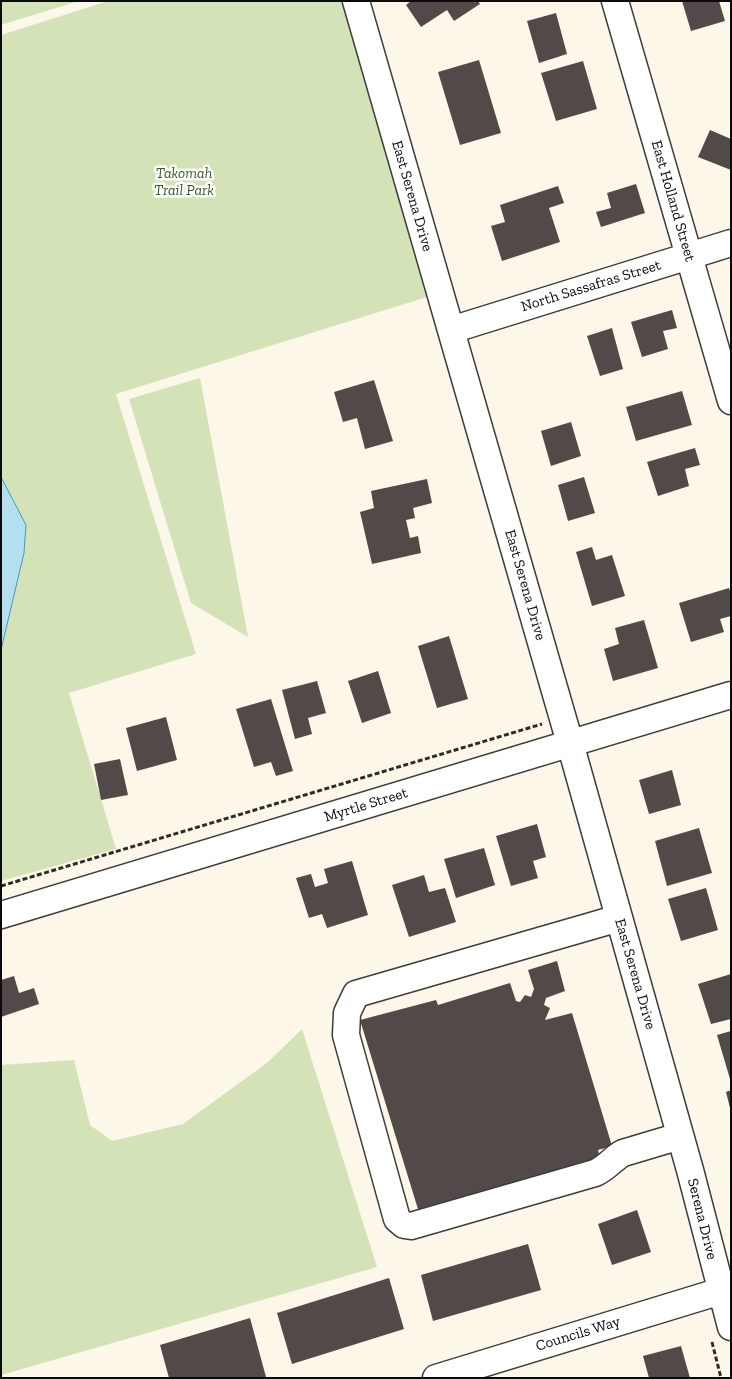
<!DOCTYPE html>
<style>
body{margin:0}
#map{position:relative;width:732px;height:1379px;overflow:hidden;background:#fdf7e9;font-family:"Zilla Slab",serif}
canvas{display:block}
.frame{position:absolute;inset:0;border:2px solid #0a0a0a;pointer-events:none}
</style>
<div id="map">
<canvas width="732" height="1379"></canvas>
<div class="frame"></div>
</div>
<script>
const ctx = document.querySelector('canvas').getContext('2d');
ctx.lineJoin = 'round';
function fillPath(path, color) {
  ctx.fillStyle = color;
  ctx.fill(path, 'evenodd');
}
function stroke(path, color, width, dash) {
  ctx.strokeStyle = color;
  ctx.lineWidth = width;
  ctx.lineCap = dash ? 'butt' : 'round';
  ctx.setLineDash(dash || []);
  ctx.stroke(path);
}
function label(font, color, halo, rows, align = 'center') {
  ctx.font = font + ' "Zilla Slab",serif';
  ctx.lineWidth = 5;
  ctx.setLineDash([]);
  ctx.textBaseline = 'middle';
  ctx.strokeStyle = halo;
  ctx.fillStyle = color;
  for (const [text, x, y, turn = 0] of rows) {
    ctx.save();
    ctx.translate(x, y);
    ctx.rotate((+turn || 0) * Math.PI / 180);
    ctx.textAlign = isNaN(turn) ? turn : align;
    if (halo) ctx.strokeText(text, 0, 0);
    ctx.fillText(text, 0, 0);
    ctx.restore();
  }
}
fillPath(new Path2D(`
 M 1,1 L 79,1 L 1,25 Z
 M 108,1 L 342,1 L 427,297 L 116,394 L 196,654 L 69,693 L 116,849 L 1,881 L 1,35 Z
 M 200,378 L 248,637 L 191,603 L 129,399 Z
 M 302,1029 L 377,1267 L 1,1375 L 1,1065 L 74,1060 L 90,1125 L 112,1141 L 183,1124 L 268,1062 Z`), '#d3e3b7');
const water = new Path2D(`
 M 1,477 L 26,525 L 24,553 L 1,650 Z`);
fillPath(water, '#b3dfef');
stroke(water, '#429bbe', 1);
fillPath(new Path2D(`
 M 411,1 L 478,1 L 480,4 L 454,21 L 447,10 L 421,27 L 406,5 Z
 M 682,1 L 719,1 L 725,21 L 691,31 Z
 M 556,13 L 567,54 L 539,63 L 527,21 Z
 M 479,60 L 501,133 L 460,145 L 438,72 Z
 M 583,61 L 597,109 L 556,121 L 541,73 Z
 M 710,130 L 731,139 L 731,170 L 698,157 Z
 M 636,184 L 645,213 L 601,227 L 596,212 L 611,208 L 607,193 Z
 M 558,186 L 564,203 L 549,208 L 560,242 L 502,261 L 491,226 L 505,222 L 500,205 Z
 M 672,310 L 677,328 L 663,331 L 668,349 L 642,357 L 631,322 Z
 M 612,328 L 623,369 L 600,376 L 587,336 Z
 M 374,380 L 393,441 L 365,449 L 357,418 L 343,422 L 334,392 Z
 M 682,391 L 692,425 L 636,441 L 626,407 Z
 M 571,422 L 581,456 L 551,466 L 541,431 Z
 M 695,448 L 700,465 L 685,469 L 689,486 L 658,496 L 647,462 Z
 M 584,477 L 595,513 L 568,521 L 558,485 Z
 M 427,479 L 432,503 L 413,508 L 415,518 L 406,520 L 410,538 L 418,536 L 421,553 L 372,564 L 360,512 L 374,508 L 371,491 Z
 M 592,547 L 596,560 L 612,555 L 625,596 L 592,606 L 576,552 Z
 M 729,588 L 731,594 L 731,616 L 720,619 L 724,632 L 691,642 L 679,603 Z
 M 644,620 L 658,668 L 613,681 L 604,649 L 619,644 L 615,628 Z
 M 449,636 L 468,699 L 437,708 L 418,646 Z
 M 378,671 L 391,713 L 362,723 L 348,681 Z
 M 317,681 L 326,713 L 308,718 L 312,734 L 295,739 L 282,690 Z
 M 271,699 L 293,771 L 276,776 L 271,762 L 254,767 L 236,709 Z
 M 166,717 L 177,760 L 137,771 L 126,728 Z
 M 120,759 L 128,795 L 101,800 L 94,764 Z
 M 672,770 L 681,805 L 649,814 L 639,780 Z
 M 537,824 L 546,857 L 533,861 L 538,878 L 511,886 L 496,836 Z
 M 699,828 L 712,873 L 667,886 L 655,841 Z
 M 484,848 L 495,885 L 456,898 L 444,859 Z
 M 352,861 L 368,915 L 327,928 L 322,914 L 309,918 L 296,878 L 311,874 L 315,887 L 328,883 L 324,869 Z
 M 424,875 L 429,892 L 445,888 L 456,922 L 409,937 L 392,885 Z
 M 706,888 L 718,930 L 681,941 L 668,899 Z
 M 557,961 L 565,991 L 546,998 L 544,1005 L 550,1008 L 545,1020 L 572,1013 L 612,1146 L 598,1150 L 602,1164 L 421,1219 L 360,1020 L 436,1000 L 438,1005 L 510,983 L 516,1001 L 520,1002 L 525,995 L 531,997 L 534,989 L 528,970 Z
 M 731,974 L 731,1019 L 711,1024 L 698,984 Z
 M 14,976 L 19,993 L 34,988 L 39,1004 L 1,1017 L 1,980 Z
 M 731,1031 L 731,1079 L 730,1079 L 717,1035 Z
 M 731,1090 L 731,1108 L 730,1108 L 726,1092 Z
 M 637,1210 L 651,1252 L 612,1265 L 598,1224 Z
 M 528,1244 L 541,1290 L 433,1321 L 421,1275 Z
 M 389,1278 L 404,1329 L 292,1364 L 277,1313 Z
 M 250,1318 L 266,1377 L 169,1378 L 160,1345 Z
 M 681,1346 L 690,1378 L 649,1378 L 643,1356 Z`), '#514a48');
const minor = new Path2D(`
 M 356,1 L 570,743 L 690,1170 L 731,1327
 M 615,1 L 731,401
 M 451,330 L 731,243
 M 1,915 L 731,695
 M 619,918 L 356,994 L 347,1013 L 346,1035 L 397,1219 L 404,1225 L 411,1226 L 595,1173 C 607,1168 612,1159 623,1153 L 680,1136
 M 436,1378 L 721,1291`);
stroke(minor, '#3d3d3d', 29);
stroke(new Path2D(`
 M 1,886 L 542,724
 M 712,1342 L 721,1378`), '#2c2c2c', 3, [5, 2.5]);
stroke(minor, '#fff', 26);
label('italic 15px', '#345a22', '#fff', [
 ["Takomah",184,174],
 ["Trail Park",184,191]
]);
label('15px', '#0a0a0a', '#fff', [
 ["East Serena Drive",412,196,74],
 ["East Holland Street",673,201,74],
 ["North Sassafras Street",591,286,-17],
 ["East Serena Drive",525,585,74],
 ["Myrtle Street",366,805,-17],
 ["East Serena Drive",635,974,74],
 ["Serena Drive",702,1219,76],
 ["Councils Way",578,1334,-17]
]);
</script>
